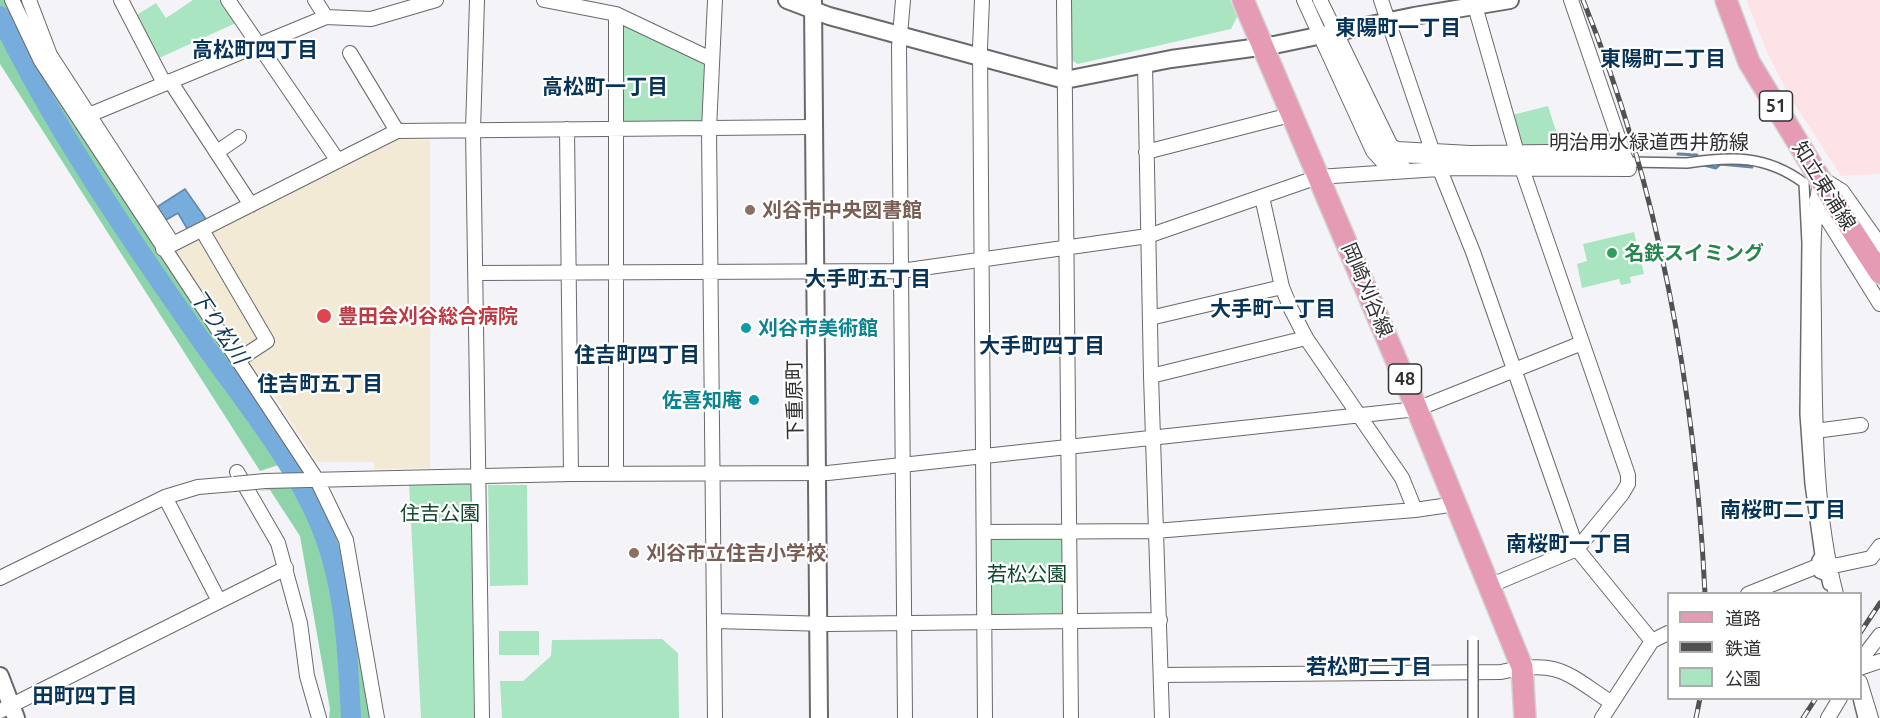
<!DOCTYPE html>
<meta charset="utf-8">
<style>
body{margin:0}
#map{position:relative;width:1880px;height:718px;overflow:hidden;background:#f4f4f8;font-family:Ubuntu,"Noto Sans JP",sans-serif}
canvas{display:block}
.legend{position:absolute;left:1667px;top:592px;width:195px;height:108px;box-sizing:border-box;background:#fff;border:2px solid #adadad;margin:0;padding:8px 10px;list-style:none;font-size:18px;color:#313133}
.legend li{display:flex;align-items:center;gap:12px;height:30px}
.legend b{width:30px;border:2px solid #adadad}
</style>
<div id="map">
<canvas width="1880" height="718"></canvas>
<ul class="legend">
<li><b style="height:8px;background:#e59bb3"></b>道路</li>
<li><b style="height:8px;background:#515153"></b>鉄道</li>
<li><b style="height:16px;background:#aae5c2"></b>公園</li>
</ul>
</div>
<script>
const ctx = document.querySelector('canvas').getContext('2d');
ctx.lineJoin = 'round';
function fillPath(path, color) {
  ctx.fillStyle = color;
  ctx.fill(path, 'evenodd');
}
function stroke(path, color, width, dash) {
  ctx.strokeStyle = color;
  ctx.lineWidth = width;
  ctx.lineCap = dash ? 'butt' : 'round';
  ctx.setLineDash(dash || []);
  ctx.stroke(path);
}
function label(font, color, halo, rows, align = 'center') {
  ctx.font = font + ' Ubuntu,"Noto Sans JP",sans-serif';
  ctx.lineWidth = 4.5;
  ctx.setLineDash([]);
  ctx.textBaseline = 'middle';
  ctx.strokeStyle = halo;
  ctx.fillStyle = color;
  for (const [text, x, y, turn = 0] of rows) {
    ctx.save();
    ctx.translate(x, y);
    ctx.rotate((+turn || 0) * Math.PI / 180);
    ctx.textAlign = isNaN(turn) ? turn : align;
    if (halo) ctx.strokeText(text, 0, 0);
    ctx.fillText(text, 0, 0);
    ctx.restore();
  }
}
fillPath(new Path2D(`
 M 1746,0 L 1880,0 L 1880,174 L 1841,176 L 1788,94 L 1767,52 Z`), '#fee3e6');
fillPath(new Path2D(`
 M 397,139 L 430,140 L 430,468 L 374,469 L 374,462 L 317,462 L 266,384 L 262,386 L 174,249 Z`), '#f3ead5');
fillPath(new Path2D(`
 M 193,0 L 222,0 L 238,22 L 157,59 L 135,16 L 156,3 L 166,18 Z
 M 1070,0 L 1230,0 L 1237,17 L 1231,29 L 1078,64 L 1071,60 Z
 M 621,22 L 705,60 L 704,124 L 619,125 Z
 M 1548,106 L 1561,147 L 1521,147 L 1512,115 Z
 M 1634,232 L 1644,274 L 1630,277 L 1631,283 L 1621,285 L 1619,279 L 1582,288 L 1577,264 L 1587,261 L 1583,244 Z
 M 409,483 L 471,483 L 474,718 L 421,718 Z
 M 488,485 L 527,485 L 528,585 L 490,586 Z
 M 1062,534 L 1063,613 L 991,614 L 990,535 Z
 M 499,631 L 539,631 L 539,655 L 499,655 Z
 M 662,639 L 678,653 L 679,718 L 502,718 L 500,681 L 523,681 L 551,656 L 552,640 Z`), '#aae5c2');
fillPath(new Path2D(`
 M 0,0 L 16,0 L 303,457 L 260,471 L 0,64 Z
 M 317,480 L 346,540 L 378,718 L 329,718 L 330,709 L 300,536 L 270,490 L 258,491 Z`), '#8ed4ab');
const water = new Path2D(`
 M 185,189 L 208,222 L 189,232 L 178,213 L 166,220 L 157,207 Z`);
fillPath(water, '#76addd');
stroke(water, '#6188aa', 1.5);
stroke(new Path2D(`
 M 1678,154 L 1697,155
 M 1704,165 L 1716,168 L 1720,164 L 1752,167`), '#6188aa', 3);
stroke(new Path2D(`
 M 0,16 C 55,129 126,233 198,336 C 239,394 291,457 319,522 C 345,582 348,653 351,718`), '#76addd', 20);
const pedestrian = new Path2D(`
 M 1331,43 L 1381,148 L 1397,158 L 1687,163 C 1732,156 1766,155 1804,183 L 1807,243 L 1805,414 L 1810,484 L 1820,555 L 1817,560 L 1819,573 L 1826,576 L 1828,585
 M 1858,698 L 1863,718`);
const minor = new Path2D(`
 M 12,0 L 41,61 L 317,480 L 346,540 L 377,718
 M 29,0 L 50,55 L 173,244
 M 121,0 L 164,83
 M 228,0 L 338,161
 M 315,0 L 326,17
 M 477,0 L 473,130 L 482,718
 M 544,0 L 616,14 L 711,59
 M 903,0 L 899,47 L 905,718
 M 982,0 L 980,48 L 985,718
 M 1064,0 L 1071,718
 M 1304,0 L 1373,151 L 1382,161 L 1403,167
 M 1320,0 L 1391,146 L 1397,149 L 1470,153 L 1623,151
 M 1381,0 L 1432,150 L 1473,252 L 1577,549 L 1622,494 L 1628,484 L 1628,475 L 1519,160 L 1475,6
 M 616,14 L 616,474
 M 350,53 L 397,131
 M 1145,64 L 1151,376 L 1162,718
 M 170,81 L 251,205
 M 89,115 L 326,17 L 371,19 L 436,0
 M 567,129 L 571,474
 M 217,152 L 239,137
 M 1146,152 L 1294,114
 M 1431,168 L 1629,169 L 1571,0
 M 1262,197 L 1282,287 L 1291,309 L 1306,338 L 1402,478 L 1415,510
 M 1816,201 L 1880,304
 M 202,230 L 267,341 L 238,360
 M 163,249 L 397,131 L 814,127
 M 476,273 L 901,271 L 1148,236 L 1318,177 L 1439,169
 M 1150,318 L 1282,287
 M 1151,376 L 1306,338
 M 1815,431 L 1861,425
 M 237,472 L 278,543 L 300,623 L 307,676 L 319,718
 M 265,481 L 571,474 L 828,473 L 1417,409 L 1582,343
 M 165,497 L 219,601
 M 985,532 L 1155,531 L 1415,510 L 1456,504
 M 0,578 L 165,497 L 198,487 L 234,484
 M 1489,586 L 1577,549 L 1652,641
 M 1748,594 L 1818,566 L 1838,565 L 1871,558 L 1880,546
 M 1836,594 C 1814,510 1815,415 1814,329 C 1814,278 1810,228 1821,178 L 1842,191 L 1880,245
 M 715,621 L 828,624 L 1160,620
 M 1860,661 L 1880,635
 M 1860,668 L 1880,661
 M 1161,675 L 1501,672 C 1559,659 1566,673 1612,703
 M 1860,682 L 1871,718
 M 0,711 L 286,568
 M 715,718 L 709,129 L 715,0
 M 1602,718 L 1652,641 L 1668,633
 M 1828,718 L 1840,698`);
const tertiary = new Path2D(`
 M 787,0 L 829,16 L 1065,80 L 1171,59 L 1274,45 L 1414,16 L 1510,0
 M 813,1 L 819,718
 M 0,676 L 16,718`);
const primary = new Path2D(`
 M 1243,0 L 1417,409 L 1522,667 L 1525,718
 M 1726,0 L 1749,62 L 1837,207 L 1880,273`);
stroke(pedestrian, '#69696c', 12);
stroke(minor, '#69696c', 16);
stroke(tertiary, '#69696c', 20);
stroke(primary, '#d2d2d2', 24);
stroke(pedestrian, '#fff', 9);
stroke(minor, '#fff', 14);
stroke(tertiary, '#fff', 16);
stroke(primary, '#e59bb3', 21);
const rail = new Path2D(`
 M 1583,0 C 1660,190 1695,389 1705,594
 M 1860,633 L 1880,603
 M 1696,718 L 1700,698
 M 1803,718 L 1816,698`);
stroke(rail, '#515153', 5);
stroke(rail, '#fff', 3, [9]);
const pedestrianBridge = new Path2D(`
 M 1473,718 L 1473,640`);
const minorBridge = new Path2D(`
 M 234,484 L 265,481`);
stroke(pedestrianBridge, '#69696c', 12, []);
stroke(minorBridge, '#69696c', 16, []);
stroke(pedestrianBridge, '#fff', 9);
stroke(minorBridge, '#fff', 14);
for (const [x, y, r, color] of [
 [750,210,6,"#8d6e63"],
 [1612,253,6,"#2e9e5b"],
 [324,316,8,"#e0444e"],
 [746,328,6,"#0f9aa8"],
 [754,400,6,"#0f9aa8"],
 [634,553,6,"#8d6e63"]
]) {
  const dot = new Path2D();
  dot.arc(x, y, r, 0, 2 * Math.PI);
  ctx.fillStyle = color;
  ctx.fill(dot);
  stroke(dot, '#fff', 2);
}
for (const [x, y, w] of [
 [1776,106,33],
 [1405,379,33]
]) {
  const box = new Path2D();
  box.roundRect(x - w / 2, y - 15, w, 30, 4.5);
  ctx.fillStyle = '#fff';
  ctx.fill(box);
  stroke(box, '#313133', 1.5);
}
label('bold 18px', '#313133', null, [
 ["51",1776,106],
 ["48",1405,379]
]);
label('20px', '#313133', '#fff', [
 ["明治用水緑道西井筋線",1649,142],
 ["知立東浦線",1824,186,58],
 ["岡崎刈谷線",1367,290,67],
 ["下重原町",795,400,-91]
]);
label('bold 20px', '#785e54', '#fff', [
 ["刈谷市中央図書館",762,210],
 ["刈谷市立住吉小学校",646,553]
], 'left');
label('bold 20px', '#27864d', '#fff', [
 ["名鉄スイミング",1624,253]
], 'left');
label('bold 20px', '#be3a42', '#fff', [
 ["豊田会刈谷総合病院",338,316]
], 'left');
label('bold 20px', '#0d838f', '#fff', [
 ["刈谷市美術館",758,328],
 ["佐喜知庵",742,400,"right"]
], 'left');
label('20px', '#10472d', '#fff', [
 ["住吉公園",440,513],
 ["若松公園",1027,574]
]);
label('bold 21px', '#083459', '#fff', [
 ["東陽町一丁目",1398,28],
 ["高松町四丁目",255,50],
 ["東陽町二丁目",1663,59],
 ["高松町一丁目",605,87],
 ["大手町五丁目",868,279],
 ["大手町一丁目",1273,309],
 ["大手町四丁目",1042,346],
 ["住吉町四丁目",637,355],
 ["住吉町五丁目",320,384],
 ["南桜町二丁目",1783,510],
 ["南桜町一丁目",1569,544],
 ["若松町二丁目",1369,667],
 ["田町四丁目",85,696]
]);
label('italic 21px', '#0c3757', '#fff', [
 ["下り松川",219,327,56]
]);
</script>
